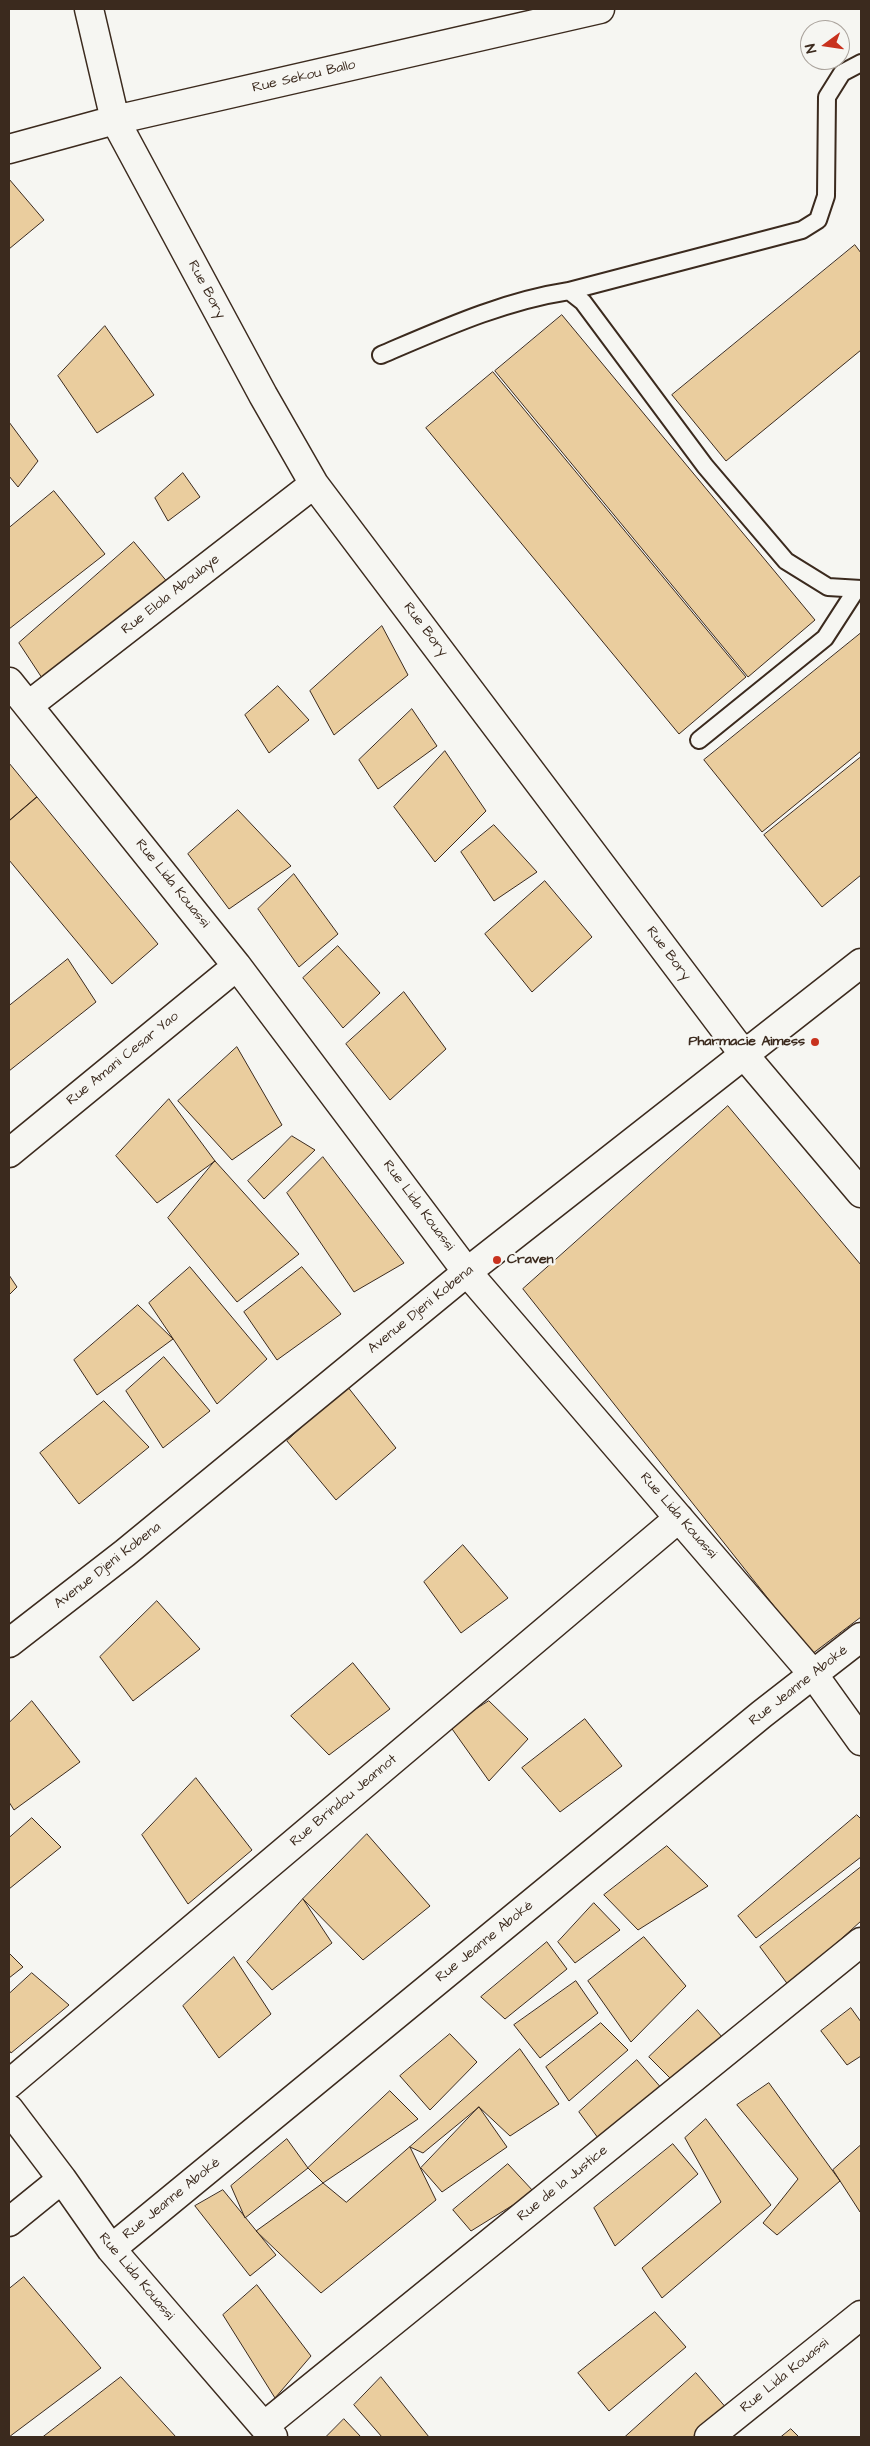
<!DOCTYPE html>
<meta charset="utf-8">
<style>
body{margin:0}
#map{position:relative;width:870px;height:2446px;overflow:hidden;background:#f6f6f2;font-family:"Architects Daughter",sans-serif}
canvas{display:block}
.frame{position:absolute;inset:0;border:10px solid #3b2a1e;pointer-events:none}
.north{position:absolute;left:800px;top:20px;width:50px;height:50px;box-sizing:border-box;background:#f6f6f2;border:1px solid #aba49d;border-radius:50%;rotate:256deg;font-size:14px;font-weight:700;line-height:20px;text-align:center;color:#3b2a1e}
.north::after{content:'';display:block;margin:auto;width:18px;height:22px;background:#c8321e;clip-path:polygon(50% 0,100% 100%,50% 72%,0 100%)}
</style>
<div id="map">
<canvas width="870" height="2446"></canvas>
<div class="frame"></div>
<div class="north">N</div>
</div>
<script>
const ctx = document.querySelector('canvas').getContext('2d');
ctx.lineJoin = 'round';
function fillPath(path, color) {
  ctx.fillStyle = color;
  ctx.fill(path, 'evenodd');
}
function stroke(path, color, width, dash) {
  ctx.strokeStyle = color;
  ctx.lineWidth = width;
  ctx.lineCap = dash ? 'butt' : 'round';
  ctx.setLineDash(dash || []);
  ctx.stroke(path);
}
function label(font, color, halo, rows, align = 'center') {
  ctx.font = font + ' "Architects Daughter",sans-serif';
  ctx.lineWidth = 4.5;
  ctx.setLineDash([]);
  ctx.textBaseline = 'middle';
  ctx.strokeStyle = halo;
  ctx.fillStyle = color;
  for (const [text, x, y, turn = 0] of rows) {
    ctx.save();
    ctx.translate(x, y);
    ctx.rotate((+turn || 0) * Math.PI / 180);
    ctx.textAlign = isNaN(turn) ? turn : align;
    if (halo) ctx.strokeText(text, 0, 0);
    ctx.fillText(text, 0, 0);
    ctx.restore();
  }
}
const building = new Path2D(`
 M 9,179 L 44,220 L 9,249 Z
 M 855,245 L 861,253 L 861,350 L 726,461 L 672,395 Z
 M 562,315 L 815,620 L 748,677 L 495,371 Z
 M 105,326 L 154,395 L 97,433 L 58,376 Z
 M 493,372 L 746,677 L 679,734 L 426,428 Z
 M 9,422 L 38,461 L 18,487 L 9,476 Z
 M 183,473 L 200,497 L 168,521 L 155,498 Z
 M 54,491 L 105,554 L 9,629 L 9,528 Z
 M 134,542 L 169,584 L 44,681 L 19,643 Z
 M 382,626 L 408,675 L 334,735 L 310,691 Z
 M 861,633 L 861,751 L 762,832 L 704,760 Z
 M 278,686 L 309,720 L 269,753 L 245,715 Z
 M 412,709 L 437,746 L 378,789 L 359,760 Z
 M 445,751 L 486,811 L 435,862 L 394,807 Z
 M 861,757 L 861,875 L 822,907 L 764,835 Z
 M 9,763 L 37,797 L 9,821 Z
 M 37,797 L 158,944 L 112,984 L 9,860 L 9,821 Z
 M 238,810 L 291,866 L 229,909 L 188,854 Z
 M 494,825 L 537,872 L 494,901 L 461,852 Z
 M 294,874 L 338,934 L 299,967 L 258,909 Z
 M 545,881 L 592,937 L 532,992 L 485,934 Z
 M 338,946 L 380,993 L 343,1028 L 303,978 Z
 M 68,959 L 96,1002 L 9,1071 L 9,1006 Z
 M 404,992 L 446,1049 L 390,1100 L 346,1044 Z
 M 237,1047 L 282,1125 L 232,1160 L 178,1101 Z
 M 169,1099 L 215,1161 L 157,1203 L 116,1156 Z
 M 728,1106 L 861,1265 L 861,1617 L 812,1654 L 523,1289 Z
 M 292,1136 L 315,1150 L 264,1199 L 248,1181 Z
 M 323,1157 L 404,1263 L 354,1292 L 287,1193 Z
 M 215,1161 L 299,1254 L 237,1302 L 168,1218 Z
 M 190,1267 L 267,1359 L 217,1404 L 149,1303 Z
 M 302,1267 L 341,1314 L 277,1360 L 244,1312 Z
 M 9,1275 L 17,1287 L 9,1295 Z
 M 138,1305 L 173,1339 L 97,1395 L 74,1360 Z
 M 164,1357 L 210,1411 L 163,1448 L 126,1391 Z
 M 347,1386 L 396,1448 L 336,1500 L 287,1441 Z
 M 104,1401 L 149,1447 L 79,1504 L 40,1453 Z
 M 463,1545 L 508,1598 L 461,1633 L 424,1582 Z
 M 157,1601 L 200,1649 L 133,1701 L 100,1657 Z
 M 353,1663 L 390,1709 L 329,1755 L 291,1716 Z
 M 32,1701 L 80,1762 L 14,1810 L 9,1802 L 9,1723 Z
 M 489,1701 L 528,1739 L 489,1781 L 450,1726 Z
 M 585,1719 L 622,1766 L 560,1812 L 522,1768 Z
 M 196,1778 L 252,1850 L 188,1904 L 142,1835 Z
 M 857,1815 L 861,1819 L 861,1857 L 756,1938 L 738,1916 Z
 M 32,1818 L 61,1847 L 9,1889 L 9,1838 Z
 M 367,1834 L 430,1906 L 363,1960 L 303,1899 Z
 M 667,1846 L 708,1886 L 638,1930 L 604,1895 Z
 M 861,1867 L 861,1921 L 789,1986 L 760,1947 Z
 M 303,1899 L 332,1943 L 272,1990 L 247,1962 Z
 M 594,1903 L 620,1930 L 575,1963 L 558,1942 Z
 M 644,1937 L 686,1986 L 631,2042 L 588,1981 Z
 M 547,1942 L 567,1969 L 505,2019 L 481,1997 Z
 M 9,1953 L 23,1967 L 9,1978 Z
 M 234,1957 L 271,2014 L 219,2058 L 183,2006 Z
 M 32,1973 L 69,2005 L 11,2053 L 9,2050 L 9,1994 Z
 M 576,1981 L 598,2013 L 540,2058 L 514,2025 Z
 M 851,2008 L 861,2022 L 861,2056 L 847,2065 L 821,2031 Z
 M 698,2010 L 723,2038 L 671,2079 L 649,2057 Z
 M 601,2023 L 628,2050 L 569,2101 L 546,2067 Z
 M 450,2034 L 477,2062 L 430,2110 L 400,2076 Z
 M 520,2049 L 559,2104 L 510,2136 L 479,2107 L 423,2153 L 410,2147 Z
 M 637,2060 L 663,2090 L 598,2138 L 579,2112 Z
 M 769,2083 L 840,2181 L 777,2235 L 763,2223 L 798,2179 L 737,2105 Z
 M 390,2091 L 418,2119 L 323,2183 L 308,2168 Z
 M 479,2107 L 507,2147 L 442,2192 L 421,2168 Z
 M 706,2119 L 771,2205 L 662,2298 L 642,2268 L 721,2202 L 685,2138 Z
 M 287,2139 L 308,2168 L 245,2218 L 231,2186 Z
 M 673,2144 L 698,2174 L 615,2246 L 594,2208 Z
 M 861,2145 L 861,2210 L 860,2212 L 833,2170 Z
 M 410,2147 L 436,2200 L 321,2293 L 256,2231 L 323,2183 L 346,2202 Z
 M 508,2164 L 534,2192 L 471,2231 L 453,2210 Z
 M 223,2190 L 276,2255 L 250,2276 L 195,2206 Z
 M 24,2277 L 101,2368 L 9,2437 L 9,2289 Z
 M 257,2285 L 311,2356 L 275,2398 L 223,2315 Z
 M 655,2312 L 686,2347 L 609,2411 L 578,2373 Z
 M 696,2373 L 728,2410 L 694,2437 L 625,2437 Z
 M 121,2377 L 176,2437 L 43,2437 Z
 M 381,2377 L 429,2437 L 382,2437 L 354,2405 Z
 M 344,2419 L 361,2437 L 326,2437 Z
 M 791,2429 L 799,2437 L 781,2437 Z`);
fillPath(building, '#eacd9e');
stroke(building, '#3b2a1e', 1);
const lane = new Path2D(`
 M 569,291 L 802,230 L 818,220 L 826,196 L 827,97 L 842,73 L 861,63
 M 381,355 C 442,329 503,301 569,291 L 583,302 L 705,466 L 786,561 L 828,587 L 861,589
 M 699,740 L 825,638 L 856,590`);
const street = new Path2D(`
 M 89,9 L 115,120 L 263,395 L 314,484 L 745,1056 L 861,1193
 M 9,149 L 115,120 L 600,9
 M 9,682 L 237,966 L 467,1272 L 813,1674 L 861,1741
 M 29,705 L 314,484
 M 9,1153 L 237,966
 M 9,2084 L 679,1518
 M 9,2109 L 62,2179 L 111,2249 L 273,2437
 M 9,2222 L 62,2179
 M 111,2249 L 762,1714 L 861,1637
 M 264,2426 L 861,1942
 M 709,2437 L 861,2315`);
const secondary = new Path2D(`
 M 9,1643 L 125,1553 L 467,1272 L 861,963`);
stroke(lane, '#3b2a1e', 20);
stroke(street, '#3b2a1e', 31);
stroke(secondary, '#3b2a1e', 31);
stroke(lane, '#f6f6f2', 16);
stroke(street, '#f6f6f2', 28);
stroke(secondary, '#f6f6f2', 28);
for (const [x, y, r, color] of [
 [815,1042,5,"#c8321e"],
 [497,1260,5,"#c8321e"]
]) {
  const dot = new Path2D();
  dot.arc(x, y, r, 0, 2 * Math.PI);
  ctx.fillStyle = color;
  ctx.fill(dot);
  stroke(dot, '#f6f6f2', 2);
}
label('14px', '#3b2a1e', '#f6f6f2', [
 ["Rue Sekou Ballo",304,77,-13],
 ["Rue Bory",206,290,62],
 ["Rue Elola Aboulaye",171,595,-38],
 ["Rue Bory",425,630,53],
 ["Rue Lida Kouassi",172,884,51],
 ["Rue Bory",668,954,53],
 ["Rue Amani Cesar Yao",123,1059,-39],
 ["Rue Lida Kouassi",418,1206,53],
 ["Avenue Djeni Kobena",421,1310,-39],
 ["Rue Lida Kouassi",678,1516,49],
 ["Avenue Djeni Kobena",108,1566,-38],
 ["Rue Jeanne Aboké",799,1686,-38],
 ["Rue Brindou Jeannot",344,1801,-40],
 ["Rue Jeanne Aboké",485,1942,-39],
 ["Rue de la Justice",563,2184,-39],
 ["Rue Jeanne Aboké",172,2199,-39],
 ["Rue Lida Kouassi",136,2277,50],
 ["Rue Lida Kouassi",785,2376,-39]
]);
label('bold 14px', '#3b2a1e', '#f6f6f2', [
 ["Pharmacie Aimess",805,1042],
 ["Craven",507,1260,"left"]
], 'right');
</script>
